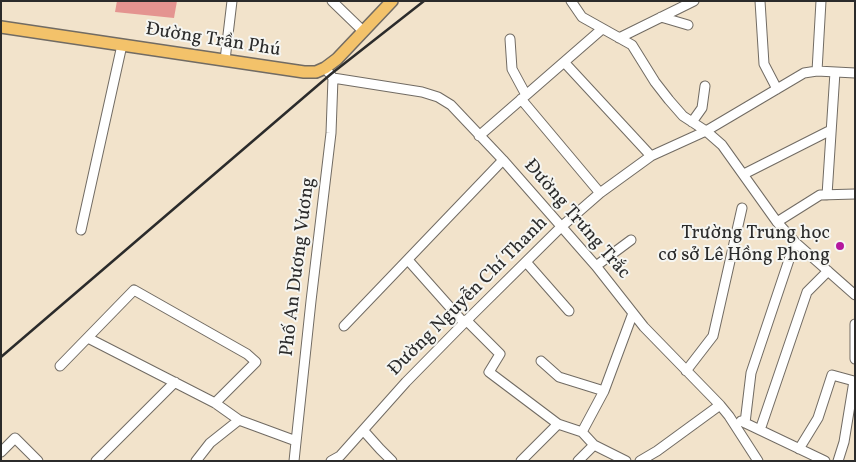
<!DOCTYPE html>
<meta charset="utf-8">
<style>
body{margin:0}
#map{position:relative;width:856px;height:462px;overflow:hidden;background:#f2e3cb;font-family:Vollkorn,serif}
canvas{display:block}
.frame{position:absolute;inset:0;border:2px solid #2b2b2b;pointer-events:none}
</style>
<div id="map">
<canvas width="856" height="462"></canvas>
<div class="frame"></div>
</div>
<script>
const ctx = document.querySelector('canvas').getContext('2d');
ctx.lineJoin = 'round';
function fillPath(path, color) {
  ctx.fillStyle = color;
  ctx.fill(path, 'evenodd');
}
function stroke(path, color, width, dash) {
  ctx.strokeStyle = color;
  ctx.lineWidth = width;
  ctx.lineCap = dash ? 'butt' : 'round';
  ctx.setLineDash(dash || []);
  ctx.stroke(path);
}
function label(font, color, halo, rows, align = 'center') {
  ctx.font = font + ' Vollkorn,serif';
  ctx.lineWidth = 4;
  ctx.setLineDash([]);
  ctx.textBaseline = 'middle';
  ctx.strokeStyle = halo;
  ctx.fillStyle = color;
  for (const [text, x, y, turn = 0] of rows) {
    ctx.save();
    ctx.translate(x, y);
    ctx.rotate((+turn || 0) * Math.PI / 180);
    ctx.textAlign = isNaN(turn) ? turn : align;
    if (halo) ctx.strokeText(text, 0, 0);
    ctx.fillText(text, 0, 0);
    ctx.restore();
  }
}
fillPath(new Path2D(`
 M 117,1 L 177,1 L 174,18 L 115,12 Z`), '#e49490');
const minor = new Path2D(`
 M 332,1 L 363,31
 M 571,1 L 582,17 L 632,45 L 655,82 L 669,100 L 683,116 L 706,131 L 722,145 L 777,222 L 795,242 L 855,295
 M 760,1 L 764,64 L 777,89
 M 661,17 L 688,25
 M 619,38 L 694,1
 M 510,39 L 512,69 L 526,95
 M 225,60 L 232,1
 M 564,62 L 651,156
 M 325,68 L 333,78 L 422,92 L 438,97 L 451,105 L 503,160 L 596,266 L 644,327 L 720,405 L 729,416 L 758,461
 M 817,71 L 821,1
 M 521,99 L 600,193
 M 692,122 L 702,108 L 705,86
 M 479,136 L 602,29
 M 744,174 L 831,130
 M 827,195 L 835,72
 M 777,222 L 820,195 L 855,194
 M 81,230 L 122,45
 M 408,260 L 464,323
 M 526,262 L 569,311
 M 596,266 L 631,240
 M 466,320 L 500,354 L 489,372 L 558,424 L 582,432 L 604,391 L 633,313
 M 855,324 L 855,359
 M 344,326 L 503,160
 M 88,338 L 215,403 L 239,420
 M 541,361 L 559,377 L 604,391
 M 60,366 L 134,290 L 247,354 L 256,362 L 215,403
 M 686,371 L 713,336 L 742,208
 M 741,421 L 825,461
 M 745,423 L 751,373 L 795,242
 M 363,430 L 380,449 L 392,461
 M 760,430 L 807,292 L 828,271
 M 582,432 L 594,445 L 626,461
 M 799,449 L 818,418 L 832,375 L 854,381 L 844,442 L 838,461
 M 1,452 L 15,438 L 38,461
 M 96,461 L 175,382
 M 196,461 L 210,443 L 239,420 L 296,441
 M 294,461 L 311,301 L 331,133 L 333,78
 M 331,461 L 340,456 L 406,382 L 464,323 L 561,227 L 600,193 L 651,156 L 706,131 L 804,73 L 817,71 L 855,73
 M 521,461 L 558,424
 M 578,461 L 594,445
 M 640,461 L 657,451 L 720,405`);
const major = new Path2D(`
 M 1,27 L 304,72 L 316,72 L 325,68 L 337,59 L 392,1`);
stroke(minor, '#716b63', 11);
stroke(major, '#716b63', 14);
stroke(minor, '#fff', 9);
stroke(major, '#f3c26a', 11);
stroke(new Path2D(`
 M 1,357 L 331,74 L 424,1`), '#2b2b2b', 2.5);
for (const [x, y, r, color] of [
 [840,246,5,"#b5179e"]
]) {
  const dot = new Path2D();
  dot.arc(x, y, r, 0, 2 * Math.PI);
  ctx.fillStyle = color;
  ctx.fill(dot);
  stroke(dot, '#f6f6f2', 2);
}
label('19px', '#2b2b2b', '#f6f6f2', [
 ["Đường Trần Phú",213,41,9],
 ["Đường Trưng Trắc",576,220,49],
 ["Phố An Dương Vương",299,267,-83],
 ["Đường Nguyễn Chí Thanh",469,297,-45]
]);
label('19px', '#2b2b2b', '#f6f6f2', [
 ["Trường Trung học",830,235],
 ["cơ sở Lê Hồng Phong",830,257]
], 'right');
</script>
